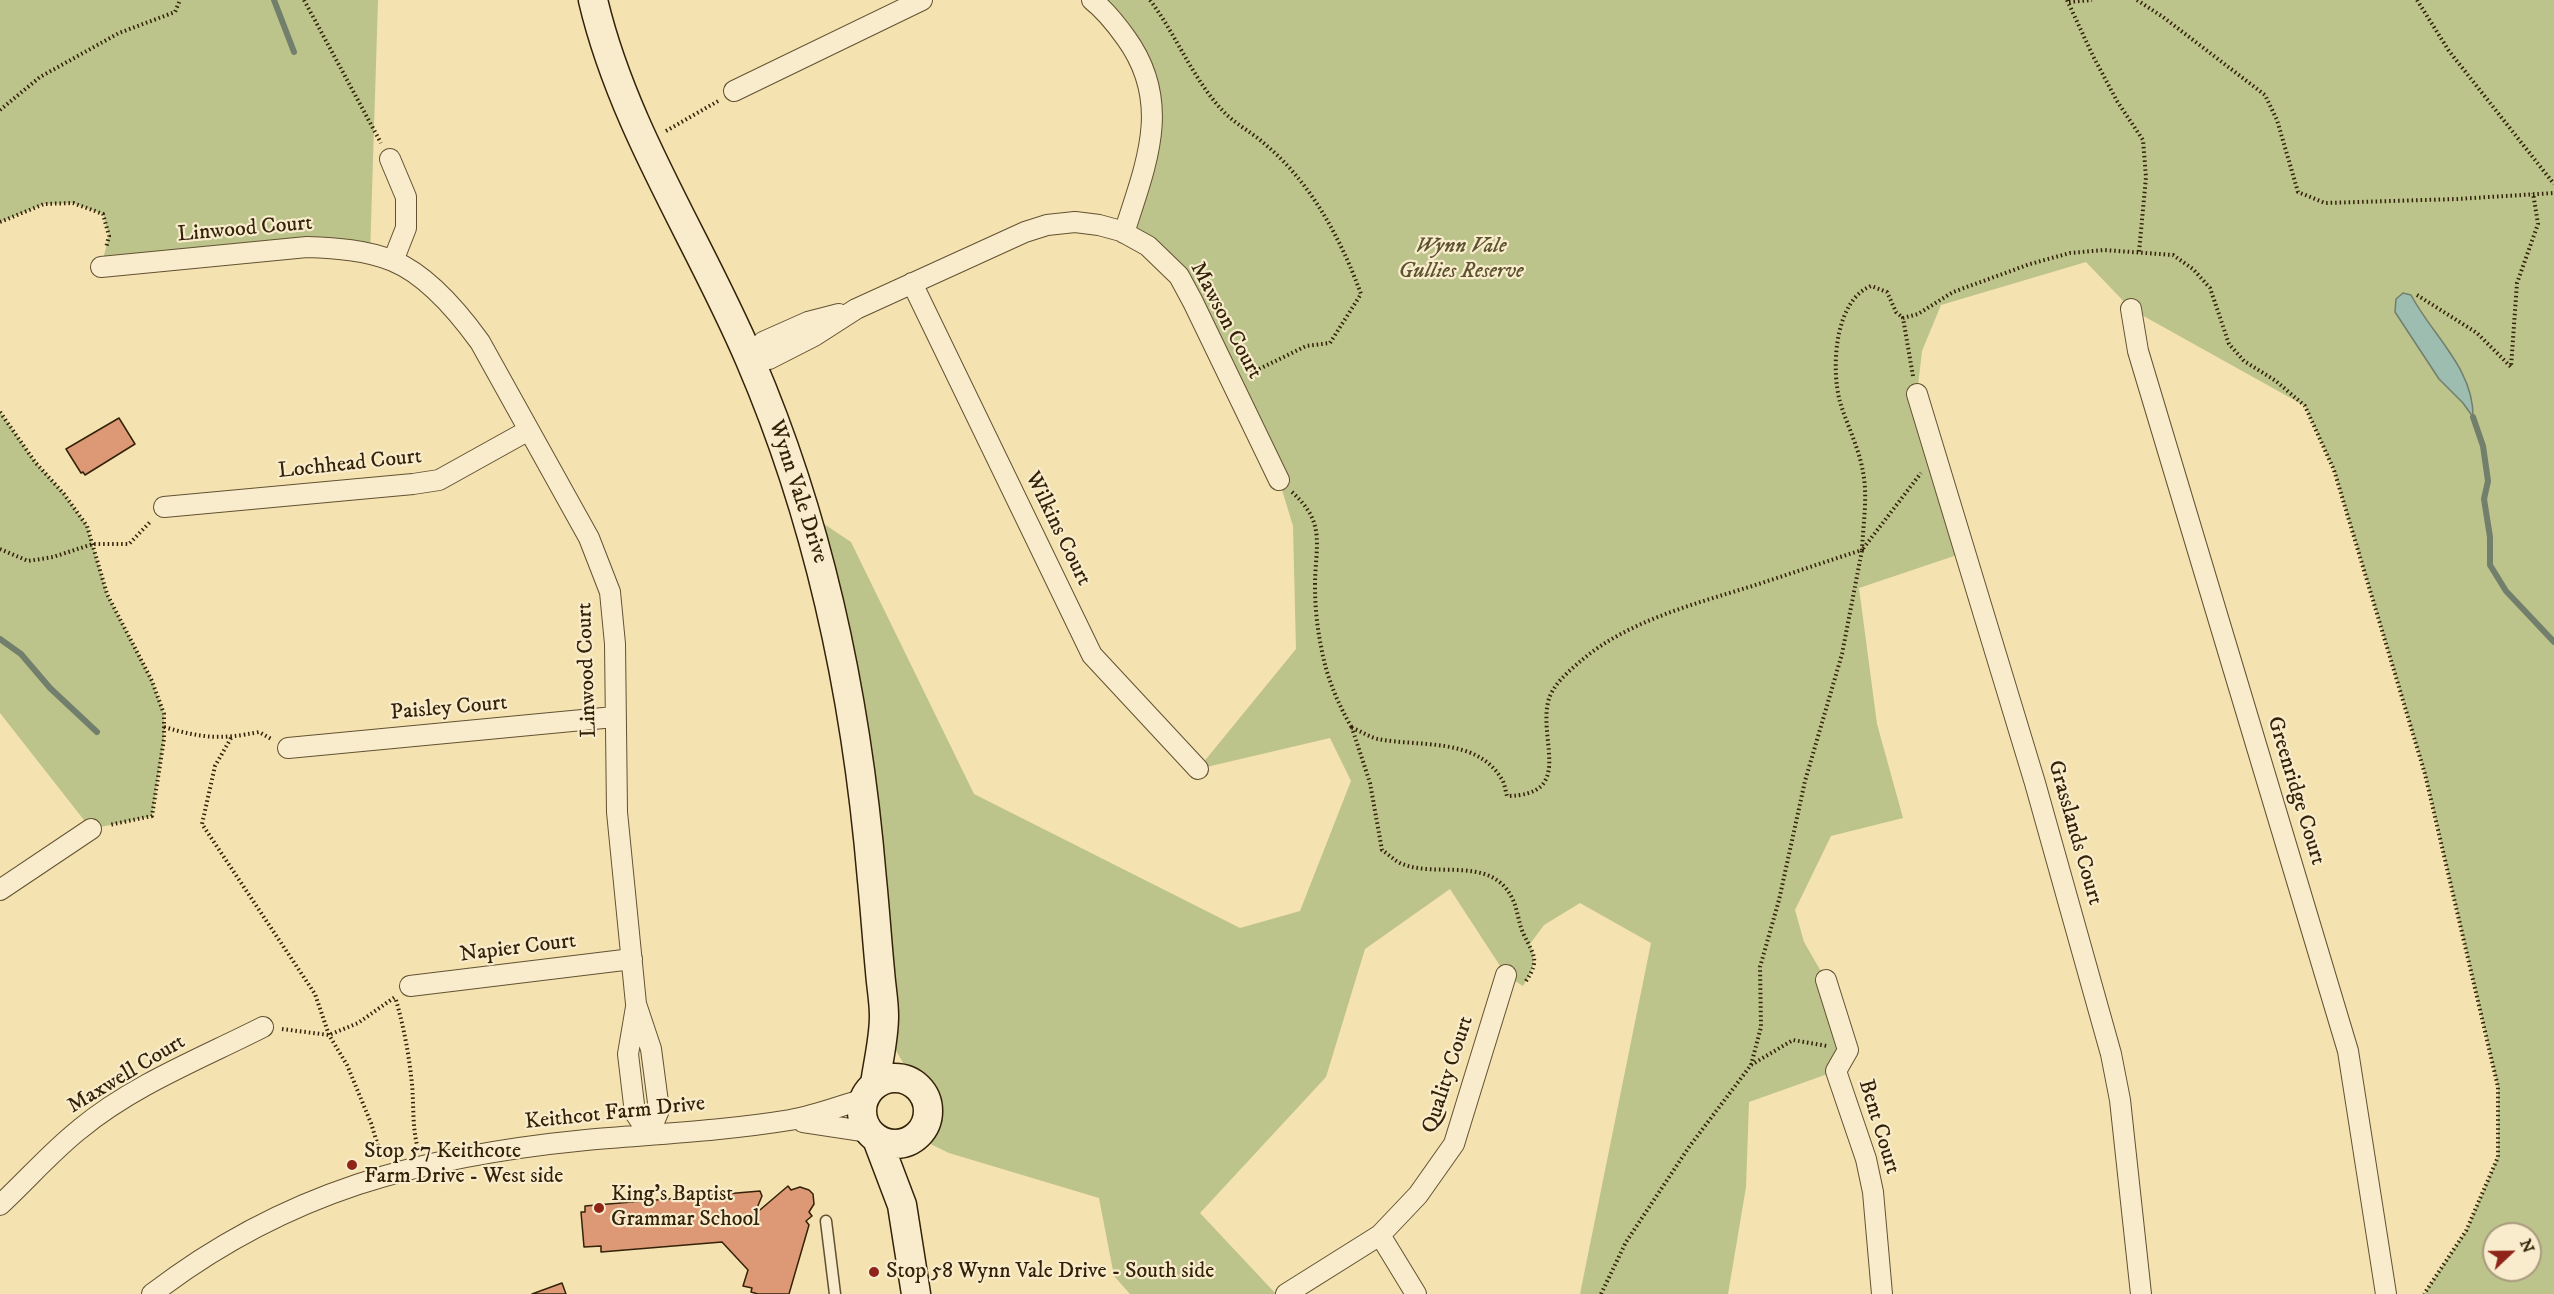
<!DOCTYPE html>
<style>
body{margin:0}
#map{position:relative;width:2554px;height:1294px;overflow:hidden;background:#f4e2b0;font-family:"IM FELL DW Pica",serif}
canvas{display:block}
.north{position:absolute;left:2482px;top:1222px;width:60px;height:60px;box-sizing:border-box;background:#f8eccc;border:2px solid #a99b7e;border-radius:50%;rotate:68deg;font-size:16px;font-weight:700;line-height:24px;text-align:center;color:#332208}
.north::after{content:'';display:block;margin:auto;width:21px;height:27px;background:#8f2418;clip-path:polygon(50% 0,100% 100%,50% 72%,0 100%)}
</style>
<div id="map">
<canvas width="2554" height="1294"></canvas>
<div class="north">N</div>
</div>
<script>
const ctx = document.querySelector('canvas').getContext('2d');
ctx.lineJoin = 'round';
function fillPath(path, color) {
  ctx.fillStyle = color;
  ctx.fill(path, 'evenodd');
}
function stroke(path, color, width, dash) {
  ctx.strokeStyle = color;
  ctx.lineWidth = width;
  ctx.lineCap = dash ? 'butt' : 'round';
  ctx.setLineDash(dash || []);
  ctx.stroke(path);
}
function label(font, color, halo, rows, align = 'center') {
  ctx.font = font + ' "IM FELL DW Pica",serif';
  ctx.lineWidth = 4.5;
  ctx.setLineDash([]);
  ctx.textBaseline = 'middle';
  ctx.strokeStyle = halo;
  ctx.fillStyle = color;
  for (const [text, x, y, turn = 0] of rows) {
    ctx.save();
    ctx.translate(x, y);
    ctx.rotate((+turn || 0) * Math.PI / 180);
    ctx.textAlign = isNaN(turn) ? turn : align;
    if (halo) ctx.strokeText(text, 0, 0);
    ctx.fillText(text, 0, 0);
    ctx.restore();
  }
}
fillPath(new Path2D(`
 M 0,0 L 378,0 L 370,255 L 342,249 L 101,267 L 109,236 L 103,214 L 73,203 L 44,204 L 0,222 Z
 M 1092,0 L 2554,0 L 2554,1294 L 2424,1294 L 2466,1231 L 2498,1157 L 2498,1087 L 2425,774 L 2334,470 L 2305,406 L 2131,309 L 2086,262 L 1941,305 L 1922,351 L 1917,394 L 1966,552 L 1859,588 L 1877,724 L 1903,818 L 1831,836 L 1795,910 L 1804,942 L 1826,980 L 1848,1050 L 1836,1071 L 1749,1102 L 1746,1187 L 1728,1294 L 1580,1294 L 1651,943 L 1580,903 L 1544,925 L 1530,944 C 1537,962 1533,970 1523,986 L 1506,975 L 1450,889 L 1365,949 L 1326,1077 L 1200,1213 L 1276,1294 L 1130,1294 L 1114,1276 L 1099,1198 L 949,1153 L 916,1137 L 926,1122 L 928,1105 L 895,1049 L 806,512 L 851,542 L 974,794 L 1240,928 L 1300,911 L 1351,781 L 1330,738 L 1198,769 L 1296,649 L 1293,526 L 1279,480 L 1193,302 L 1124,233 L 1151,88 ZM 2494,1234 L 2530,1234 L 2530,1270 L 2494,1270 Z
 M 0,412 L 35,462 L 64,494 L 87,526 L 107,594 L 152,681 L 164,714 L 164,739 L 152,816 L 91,829 L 0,713 Z`), '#bcc38b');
const water = new Path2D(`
 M 2403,293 L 2411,295 C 2432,335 2474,369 2473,417 L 2463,403 L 2439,379 L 2395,312 L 2396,299 Z`);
fillPath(water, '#9cbdaf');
stroke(water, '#727f6c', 1.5);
stroke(new Path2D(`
 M 274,0 L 294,52
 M 2473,417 L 2483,446 L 2488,481 L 2484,499 L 2490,537 L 2490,565 L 2506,591 L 2554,642
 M 0,639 L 21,654 L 50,688 L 97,732`), '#727f6c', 6);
const building = new Path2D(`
 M 119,418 L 135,444 L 85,475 L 83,472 L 81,473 L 66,449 Z
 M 788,1186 L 791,1190 L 800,1187 L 809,1190 L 813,1194 L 814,1204 L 809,1212 L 812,1216 L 806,1221 L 809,1225 L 789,1294 L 758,1294 L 751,1292 L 752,1288 L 743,1286 L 748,1270 L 722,1242 L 601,1252 L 601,1246 L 584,1247 L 581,1212 L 585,1212 L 585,1206 L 760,1191 L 762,1196 L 754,1215 Z
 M 562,1283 L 566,1294 L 532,1294 Z`);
fillPath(building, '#dd9876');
stroke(building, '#332208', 1.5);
const service = new Path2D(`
 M 826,1221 L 835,1294`);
const minor = new Path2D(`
 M 1092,0 C 1106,11 1116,24 1126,38 C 1173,103 1146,164 1124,233
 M 734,91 L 922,0
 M 390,159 L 406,197 L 406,228 L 393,261
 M 101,267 L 307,247 C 335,248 367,250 393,261 C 427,275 459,313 480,342 L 589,538 L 610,592 L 615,644 L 617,812 L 636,1004 L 651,1049 L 659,1110 L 649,1134
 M 912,283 L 1092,655 L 1198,769
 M 2131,309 L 2138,351 L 2348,1051 L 2386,1294
 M 750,359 L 769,359 L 814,336 L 856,309 L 1025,232 L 1047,225 L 1075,222 L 1099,225 L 1121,231 L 1148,246 L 1179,276 L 1193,302 L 1279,480
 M 750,359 L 763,342 L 808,322 L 839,314
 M 1917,394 L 2035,783 L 2111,1054 L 2120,1100 L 2141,1294
 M 164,507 L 413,484 L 439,480 L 529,430
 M 288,748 L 614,717
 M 0,890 L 91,829
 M 1826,980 L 1848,1050 L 1836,1071 L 1866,1159 L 1873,1192 L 1882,1294
 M 410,986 L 632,959
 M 636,1007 L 628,1054 L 635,1113 L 649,1134
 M 803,1122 L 869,1132
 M 0,1205 C 27,1180 51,1152 80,1129 C 133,1085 202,1058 263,1027
 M 1380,1235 L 1416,1294
 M 152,1294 C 286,1191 422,1156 586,1140 C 654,1134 723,1131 790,1120 C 815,1116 840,1106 864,1099
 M 1286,1294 L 1380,1235 L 1418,1195 L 1454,1144 L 1506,975`);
const secondary = new Path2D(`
 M 593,0 C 623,128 699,240 750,360 C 821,525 857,701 872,880 C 875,910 877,940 880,971 C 881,986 884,1001 884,1016 C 884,1039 878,1062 875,1084
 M862 1111a33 33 0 1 1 66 0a33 33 0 1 1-66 0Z
 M 877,1139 L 902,1205 L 916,1294`);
stroke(service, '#635232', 13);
stroke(minor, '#635232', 22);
stroke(secondary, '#332208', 31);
stroke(new Path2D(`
 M 304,0 L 381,143
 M 1150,0 C 1177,36 1192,78 1223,111 C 1235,124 1253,133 1266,145 C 1311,183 1341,239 1361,294 L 1330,343 L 1306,346 L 1249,374
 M 2067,0 L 2093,56 L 2117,101 L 2143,140 L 2146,177 L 2139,252
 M 2137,0 L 2163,17 L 2265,95 L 2277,120 L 2298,192 L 2325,203 L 2457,199 L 2554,193
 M 2417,0 L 2449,51 L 2554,184
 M 2069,2 L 2092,0
 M 0,110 L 40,77 L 119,33 L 175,12 L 180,0
 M 666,131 L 720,100
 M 0,222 L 44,204 L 73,203 L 103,214 L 109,236 L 106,248
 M 2417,295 L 2477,333 L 2511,367 L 2517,283 L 2538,224 L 2533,193
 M 1913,376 L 1903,318 L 1918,314 L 1953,292 L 2030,264 L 2070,253 L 2104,250 L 2173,255 L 2193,269 L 2210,288 L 2229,344 L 2244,361 L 2276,381 L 2305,406 L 2334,470 L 2425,774 L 2498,1087 L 2498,1157 L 2466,1231 L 2424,1294
 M 0,412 L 35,462 L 64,494 L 87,526 L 107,594 L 152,681 L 164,714 L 164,739 L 152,816 L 109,825
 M 1292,492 C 1327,524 1315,545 1315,586 C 1315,606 1317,627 1321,646 C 1326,676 1337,702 1352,728
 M 0,549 L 28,561 L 53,557 L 93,544 L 129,544 L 151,521
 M 164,727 C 202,738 220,740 259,732 L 273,740
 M 231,738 L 215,766 L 202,824 L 315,994 L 329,1035 L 347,1065 L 371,1123 L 382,1159
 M 1526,981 C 1540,960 1534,956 1524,935 C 1518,923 1518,908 1511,896 C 1489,855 1434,879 1400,863 C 1394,860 1388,854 1382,850 L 1370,783 L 1352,728 C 1361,731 1369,737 1378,739 C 1418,747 1476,737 1501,778 C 1505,783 1505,790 1507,796 C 1574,795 1539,743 1548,702 C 1552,685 1569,671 1582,660 C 1626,622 1694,604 1749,587 C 1787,575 1824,562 1862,550 C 1863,524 1868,497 1863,472 C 1859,448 1847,425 1840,402 C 1831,369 1834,301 1871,286 L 1887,292 L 1896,312 L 1903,318
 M 396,1000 C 404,1028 409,1055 412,1084 C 414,1107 412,1127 418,1149
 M 282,1029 L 329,1035 L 358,1023 L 395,997
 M 1751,1065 L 1761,1027 L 1760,967 L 1779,900 L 1805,781 L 1842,654 L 1862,550 L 1921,473
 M 1601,1294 L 1626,1242 L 1689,1147 L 1751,1065 L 1793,1040 L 1827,1046`), '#332208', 4, [1.5, 3]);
stroke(service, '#f8eccc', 10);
stroke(minor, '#f8eccc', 20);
stroke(secondary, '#f8eccc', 28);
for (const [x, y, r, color] of [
 [352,1165,6,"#8f2418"],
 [599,1208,6,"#8f2418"],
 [874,1272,6,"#8f2418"]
]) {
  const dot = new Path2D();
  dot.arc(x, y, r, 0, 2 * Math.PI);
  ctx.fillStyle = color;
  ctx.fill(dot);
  stroke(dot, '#f8eccc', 2);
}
label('22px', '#332208', '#f8eccc', [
 ["Linwood Court",245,230,-5],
 ["Mawson Court",1225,321,62],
 ["Lochhead Court",350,465,-6],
 ["Wynn Vale Drive",797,492,72],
 ["Wilkins Court",1057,529,64],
 ["Linwood Court",588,670,-92],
 ["Paisley Court",449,709,-5],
 ["Greenridge Court",2295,791,73],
 ["Grasslands Court",2074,833,74],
 ["Napier Court",518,949,-7],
 ["Maxwell Court",127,1075,-31],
 ["Quality Court",1449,1075,-72],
 ["Keithcot Farm Drive",615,1114,-6],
 ["Bent Court",1878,1127,73]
]);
label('italic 22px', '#5c522f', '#f8eccc', [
 ["Wynn Vale",1461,247],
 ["Gullies Reserve",1461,272]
]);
label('22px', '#332208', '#f8eccc', [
 ["Stop 57 Keithcote",364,1152],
 ["Farm Drive - West side",364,1177],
 ["King's Baptist",611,1195],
 ["Grammar School",611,1220],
 ["Stop 58 Wynn Vale Drive - South side",886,1272]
], 'left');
</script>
